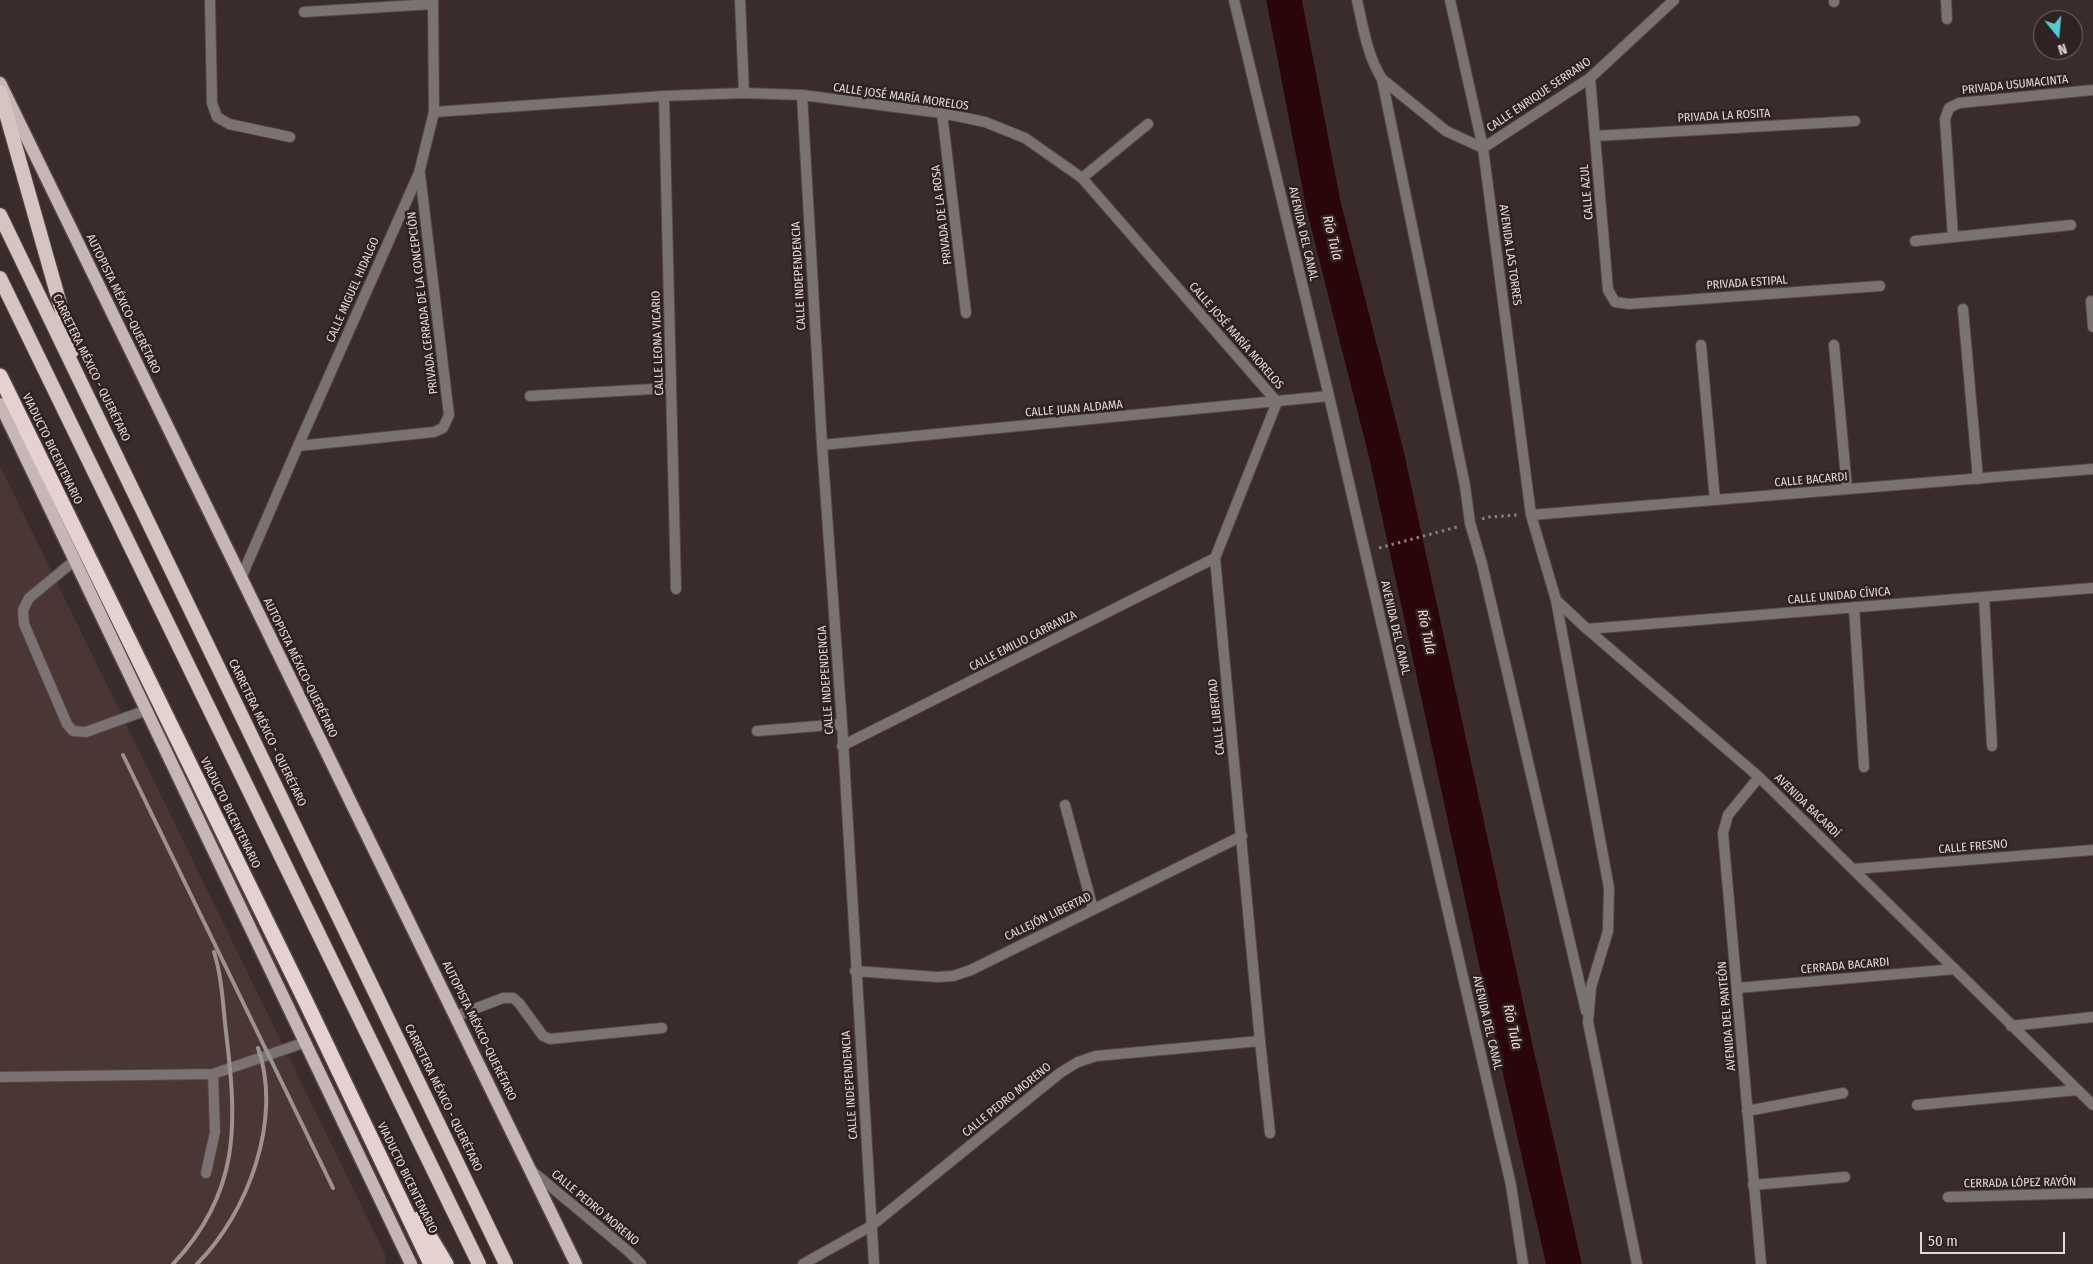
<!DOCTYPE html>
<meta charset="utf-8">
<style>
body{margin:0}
#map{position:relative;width:2093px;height:1264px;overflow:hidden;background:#3a2c2b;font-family:"Fira Sans Condensed",sans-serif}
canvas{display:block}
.north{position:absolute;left:2033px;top:10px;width:50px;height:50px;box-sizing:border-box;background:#302221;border:1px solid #776b6a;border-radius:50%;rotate:163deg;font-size:14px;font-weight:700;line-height:20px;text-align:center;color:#e1d8d7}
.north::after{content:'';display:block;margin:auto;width:18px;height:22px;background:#51ccd3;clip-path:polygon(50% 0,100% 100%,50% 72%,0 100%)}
.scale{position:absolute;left:1920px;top:1232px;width:145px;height:22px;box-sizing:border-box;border:2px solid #e1d8d7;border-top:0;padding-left:6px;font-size:15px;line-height:18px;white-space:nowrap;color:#e1d8d7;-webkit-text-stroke:4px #302221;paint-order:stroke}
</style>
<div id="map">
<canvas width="2093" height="1264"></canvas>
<div class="north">N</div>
<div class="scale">50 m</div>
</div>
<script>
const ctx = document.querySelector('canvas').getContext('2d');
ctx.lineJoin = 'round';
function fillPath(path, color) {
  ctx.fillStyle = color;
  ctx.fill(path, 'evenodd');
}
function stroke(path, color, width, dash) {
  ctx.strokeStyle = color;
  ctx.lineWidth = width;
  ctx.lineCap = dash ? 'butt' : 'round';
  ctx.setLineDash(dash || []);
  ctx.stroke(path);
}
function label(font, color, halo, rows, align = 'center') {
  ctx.font = font + ' "Fira Sans Condensed",sans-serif';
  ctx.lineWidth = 5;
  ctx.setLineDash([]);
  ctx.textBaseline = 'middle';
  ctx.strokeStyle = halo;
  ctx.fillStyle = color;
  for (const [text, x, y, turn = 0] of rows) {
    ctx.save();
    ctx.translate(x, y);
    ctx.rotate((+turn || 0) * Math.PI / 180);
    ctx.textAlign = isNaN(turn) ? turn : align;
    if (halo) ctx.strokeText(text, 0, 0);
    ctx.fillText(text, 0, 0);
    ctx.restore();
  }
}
fillPath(new Path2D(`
 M 0,466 L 385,1254 L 386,1264 L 0,1264 Z`), '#4a3635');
stroke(new Path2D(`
 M 1284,0 L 1323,203 L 1387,457 L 1511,1029 L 1564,1264`), '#2b0608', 35);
const service = new Path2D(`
 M 74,561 L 29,598 L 23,610 L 24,624 L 67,724 L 73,731 L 86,732 L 147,710
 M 456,1016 L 503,998 L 513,998 L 519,1003 L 543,1036 L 550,1039 L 662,1028
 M 0,1077 L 213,1074 L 306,1042
 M 206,1173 L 215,1132 L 213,1074`);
const minor = new Path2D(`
 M 210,0 L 212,103 L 217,117 L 229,124 L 290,137
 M 740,0 L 744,93
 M 1234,0 L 1329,396 L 1511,1185 L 1523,1264
 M 1357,0 C 1363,27 1367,55 1382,79 L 1446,131 L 1483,148 L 1590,78 L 1674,0
 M 1450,0 L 1483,148 L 1531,515 L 1556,600 L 1609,888 L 1608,931 L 1591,987 L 1588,1022 L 1637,1264
 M 1834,0 L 1834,2
 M 1946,0 L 1947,19
 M 304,12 L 433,4
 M 1590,78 L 1608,290 L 1615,302 L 1629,304 L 1880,286
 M 1382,79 L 1465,486 L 1470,523 L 1482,564 L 1586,1011
 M 802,95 L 822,445 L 842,724 L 874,1264
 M 664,96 L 676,589
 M 434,112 L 664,96 L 744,93 L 802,95 L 942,113 L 985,122 L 1025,138 L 1082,178 L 1277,402 L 1215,558 L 1260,1041 L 1270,1133
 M 942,113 L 966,313
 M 1595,136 L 1855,121
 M 1082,178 L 1148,124
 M 1953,237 L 1945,119 L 1949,108 L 1959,103 L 2093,90
 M 1915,241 L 2071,225
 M 2091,301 L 2093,327
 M 1963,309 L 1978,479
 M 1701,345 L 1715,500
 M 1834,345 L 1847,489
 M 530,396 L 671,388
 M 822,445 L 1329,396
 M 298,446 L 434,432 L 443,428 L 449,415 L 420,174
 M 1531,515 L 2093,469
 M 241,578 L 298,446 L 419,173 L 434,112 L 433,0
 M 1984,597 L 1992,746
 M 1556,600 L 1587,629 L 1759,777 L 2093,1105
 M 1854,607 L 1864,767
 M 1587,629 L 2093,588
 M 757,731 L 842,724
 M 842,746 L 1215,558
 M 1759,777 L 1728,815 L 1723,833 L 1761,1264
 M 1065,805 L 1093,909
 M 1854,869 L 2093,850
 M 855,971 L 937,977 L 953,976 L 971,970 L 1242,836
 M 1737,988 L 1955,969
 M 2011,1026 L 2093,1017
 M 1917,1105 L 2078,1090
 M 1747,1111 L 1843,1093
 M 532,1171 L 628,1251 L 641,1264
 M 1753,1185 L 1845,1177
 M 1948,1197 L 2093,1193
 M 803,1264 L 871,1226 L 1060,1073 L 1078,1062 L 1096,1056 L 1260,1041`);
const primary = new Path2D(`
 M 0,83 L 576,1264
 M 0,404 L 411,1264`);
const trunk = new Path2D(`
 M 0,92 L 73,350
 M 0,215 L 506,1264
 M 0,278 L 479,1264`);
const motorway = new Path2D(`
 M 0,376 L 305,1000 L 431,1264
 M 419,1219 L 446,1264`);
stroke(service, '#554847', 12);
stroke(minor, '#554847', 12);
stroke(primary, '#554847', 15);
stroke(trunk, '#554847', 16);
stroke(motorway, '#554847', 18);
stroke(new Path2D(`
 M 1482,519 L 1489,517 L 1518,515
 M 1379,548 L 1457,527`), '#887d7c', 3, [2.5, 4]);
stroke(service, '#7b7373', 10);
stroke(minor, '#7b7373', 10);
stroke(primary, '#c6b6b5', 12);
stroke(trunk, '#d5c4c2', 14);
stroke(motorway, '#e4d1d0', 15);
stroke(new Path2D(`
 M 123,755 L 333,1188
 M 173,1264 C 241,1192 237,1123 226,1032 C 223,1006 222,977 214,952
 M 197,1264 C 248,1213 283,1119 258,1048`), '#9d9291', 4);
label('12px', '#e1d8d7', '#302221', [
 ["PRIVADA USUMACINTA",2015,85,-6],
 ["CALLE ENRIQUE SERRANO",1539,95,-34],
 ["CALLE JOSÉ MARÍA MORELOS",901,97,8],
 ["PRIVADA LA ROSITA",1724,116,-3],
 ["CALLE AZUL",1587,192,-95],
 ["PRIVADA DE LA ROSA",942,215,-97],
 ["AVENIDA DEL CANAL",1303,234,77],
 ["AVENIDA LAS TORRES",1510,255,82],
 ["CALLE INDEPENDENCIA",799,276,-93],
 ["PRIVADA ESTIPAL",1747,283,-4],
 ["CALLE MIGUEL HIDALGO",353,290,-66],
 ["PRIVADA CERRADA DE LA CONCEPCIÓN",423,303,-97],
 ["AUTOPISTA MÉXICO-QUERÉTARO",123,304,64],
 ["CALLE JOSÉ MARÍA MORELOS",1236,336,49],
 ["CALLE LEONA VICARIO",658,343,-92],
 ["CARRETERA MÉXICO - QUERÉTARO",91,368,64],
 ["CALLE JUAN ALDAMA",1074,409,-5],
 ["VIADUCTO BICENTENARIO",52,449,64],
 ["CALLE BACARDI",1811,480,-5],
 ["CALLE UNIDAD CÍVICA",1839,596,-5],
 ["AVENIDA DEL CANAL",1395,628,77],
 ["CALLE EMILIO CARRANZA",1023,641,-27],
 ["AUTOPISTA MÉXICO-QUERÉTARO",300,668,64],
 ["CALLE INDEPENDENCIA",826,680,-94],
 ["CALLE LIBERTAD",1217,717,-96],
 ["CARRETERA MÉXICO - QUERÉTARO",267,733,64],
 ["AVENIDA BACARDÍ",1807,806,44],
 ["VIADUCTO BICENTENARIO",230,813,64],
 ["CALLE FRESNO",1973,847,-5],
 ["CALLEJÓN LIBERTAD",1048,917,-26],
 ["CERRADA BACARDI",1845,966,-5],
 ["AVENIDA DEL PANTEÓN",1727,1016,-95],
 ["AVENIDA DEL CANAL",1487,1023,77],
 ["AUTOPISTA MÉXICO-QUERÉTARO",479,1031,64],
 ["CALLE INDEPENDENCIA",850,1085,-94],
 ["CARRETERA MÉXICO - QUERÉTARO",443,1098,64],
 ["CALLE PEDRO MORENO",1007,1100,-39],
 ["VIADUCTO BICENTENARIO",407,1178,64],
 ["CERRADA LÓPEZ RAYÓN",2020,1183,-1],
 ["CALLE PEDRO MORENO",595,1208,40]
]);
label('italic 14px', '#f8d7d6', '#302221', [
 ["Río Tula",1332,238,76],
 ["Río Tula",1426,632,78],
 ["Río Tula",1512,1027,78]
]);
</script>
